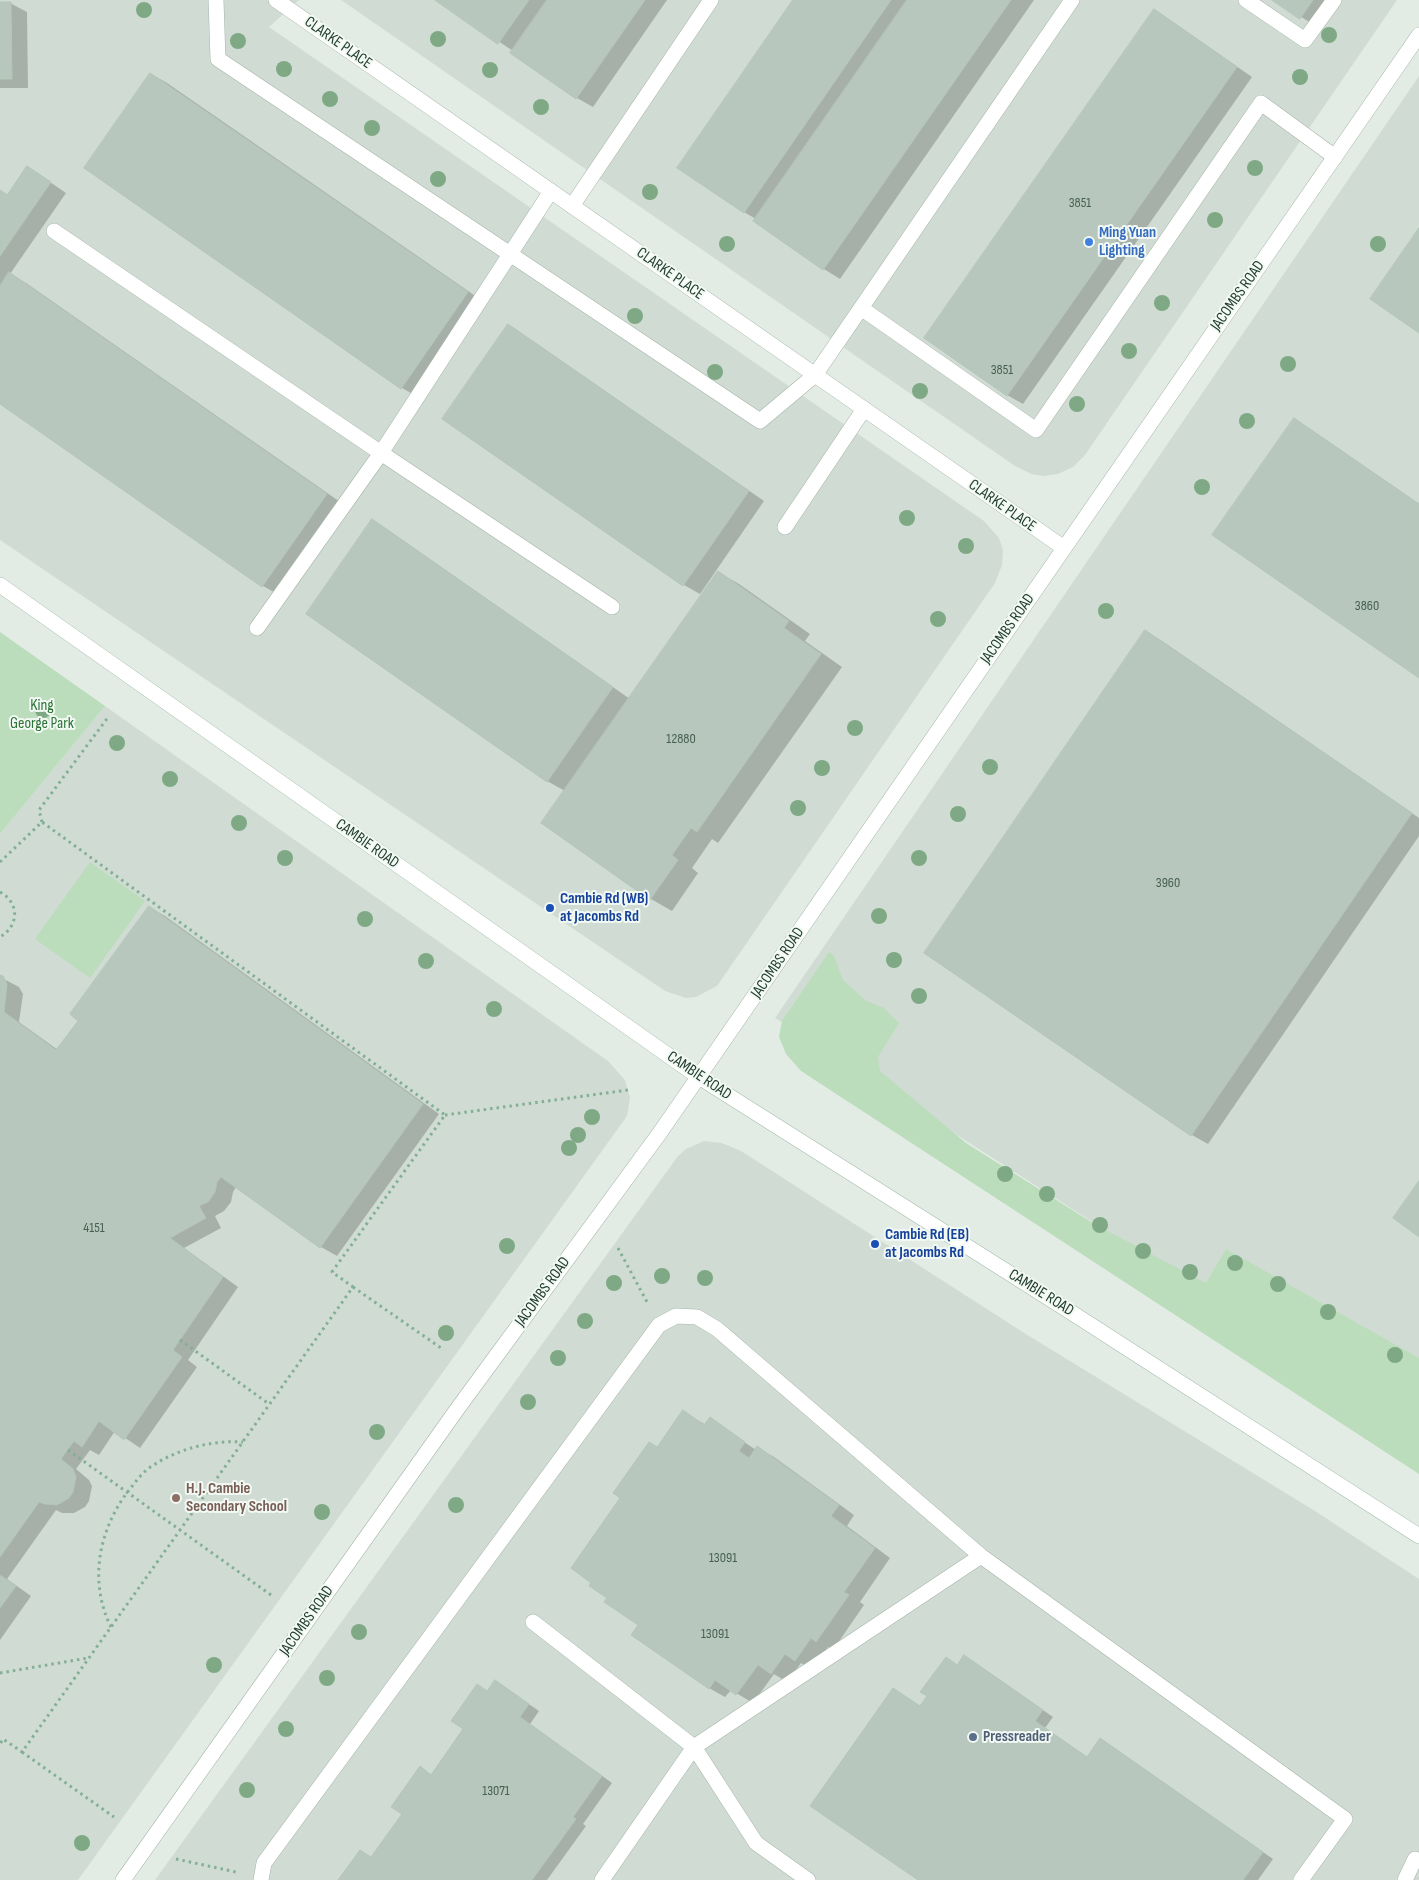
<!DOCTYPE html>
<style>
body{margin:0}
canvas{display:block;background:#e2ece5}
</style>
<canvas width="1419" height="1880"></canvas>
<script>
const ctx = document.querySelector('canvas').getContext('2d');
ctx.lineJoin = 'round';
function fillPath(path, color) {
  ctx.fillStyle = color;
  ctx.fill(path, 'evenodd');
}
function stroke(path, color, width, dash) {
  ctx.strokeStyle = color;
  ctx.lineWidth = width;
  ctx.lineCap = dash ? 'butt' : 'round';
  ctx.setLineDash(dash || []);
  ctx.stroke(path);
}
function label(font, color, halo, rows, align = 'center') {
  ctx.font = font + ' "Sofia Sans Condensed",sans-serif';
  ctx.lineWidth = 4;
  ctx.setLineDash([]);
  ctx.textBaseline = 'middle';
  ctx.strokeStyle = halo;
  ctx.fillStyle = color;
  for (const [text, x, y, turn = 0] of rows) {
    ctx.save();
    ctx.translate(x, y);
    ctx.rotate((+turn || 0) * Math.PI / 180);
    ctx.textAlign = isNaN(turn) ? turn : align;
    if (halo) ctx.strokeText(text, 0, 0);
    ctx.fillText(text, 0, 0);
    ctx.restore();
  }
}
fillPath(new Path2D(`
 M 0,0 L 299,0 L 269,27 L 984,521 L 999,538 L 1003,550 L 1002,565 L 995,583 L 717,986 L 696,997 L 686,998 L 665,991 L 0,540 Z
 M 341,0 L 1397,0 L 1085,455 L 1073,467 L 1058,474 L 1043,476 L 1031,474 L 1015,466 Z
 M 1419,76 L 1419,1432 L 775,1018 Z
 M 105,706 L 608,1061 L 625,1080 L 630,1098 L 627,1116 L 78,1880 L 0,1880 L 0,834 Z
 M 704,1141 L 722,1143 L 741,1151 L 1021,1331 L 1315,1511 L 1419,1579 L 1419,1880 L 155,1880 L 678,1156 L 686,1149 Z`), '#d0dcd3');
fillPath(new Path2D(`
 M 0,632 L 105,706 L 0,834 Z
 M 90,862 L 145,901 L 90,978 L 35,939 Z
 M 829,952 L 834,956 L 843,980 L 865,1000 L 884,1008 L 899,1023 L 878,1057 L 880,1071 L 966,1143 L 1096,1225 L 1206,1283 L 1226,1249 L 1419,1358 L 1419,1474 L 801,1071 L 786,1054 L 779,1037 L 782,1021 Z`), '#bdb');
fillPath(new Path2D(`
 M 437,0 L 667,0 L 593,107 L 577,98 L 512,53 L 513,51 Z
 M 794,0 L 1034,0 L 840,279 L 824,269 L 755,221 L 756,219 L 744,212 Z
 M 1275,0 L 1336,0 L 1317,27 Z
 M 0,3 L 10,3 L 27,12 L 28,88 L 0,88 Z
 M 1154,11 L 1170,20 L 1252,77 L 1023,404 L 1007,395 Z
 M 151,74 L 167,83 L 484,302 L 418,397 L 402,388 L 85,168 Z
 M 28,167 L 66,193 L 10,274 L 26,283 L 343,504 L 279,595 L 263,586 L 0,402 L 0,190 L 8,195 Z
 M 508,326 L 524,335 L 764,501 L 700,594 L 684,585 Z
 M 1294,419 L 1310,429 L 1419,504 L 1419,676 Z
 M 372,521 L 388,530 L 630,699 L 718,572 L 739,584 L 810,634 L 805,641 L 842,667 L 718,843 L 712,839 L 692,868 L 698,873 L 672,911 L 651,899 L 565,791 L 547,781 Z
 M 1146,632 L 1162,641 L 1419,818 L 1419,836 L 1208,1144 L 1192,1135 Z
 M 149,907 L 165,916 L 439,1114 L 337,1256 L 321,1247 L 236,1187 L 233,1192 L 231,1202 L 224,1211 L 215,1216 L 221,1228 L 184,1248 L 238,1287 L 188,1360 L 197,1367 L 140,1448 L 115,1431 L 99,1455 L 90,1450 L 76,1469 L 89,1480 L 92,1486 L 89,1501 L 85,1507 L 74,1513 L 62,1513 L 56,1510 L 7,1579 L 31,1596 L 0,1640 L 0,977 L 19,987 L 23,994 L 19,1022 L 58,1050 L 80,1021 Z
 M 683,1412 L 706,1425 L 710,1419 L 756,1450 L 758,1448 L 774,1457 L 854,1515 L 847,1526 L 890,1558 L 860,1602 L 864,1605 L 833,1650 L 828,1647 L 812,1669 L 801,1663 L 787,1682 L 774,1674 L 753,1703 L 731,1690 L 725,1697 L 709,1688 L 608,1597 L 658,1448 Z
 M 946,1658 L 958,1665 L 975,1663 L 1053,1717 L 1045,1728 L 1088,1758 L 1101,1739 L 1111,1746 L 1273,1859 L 1258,1880 L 920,1880 L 921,1707 L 928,1696 Z
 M 495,1681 L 539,1711 L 530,1724 L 612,1783 L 583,1824 L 586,1826 L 547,1880 L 340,1880 L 372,1858 L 404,1814 L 420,1768 L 432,1775 Z`), '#0003');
const building = new Path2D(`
 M 435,0 L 529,0 L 498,44 Z
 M 547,0 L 645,0 L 576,99 L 510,53 Z
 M 793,0 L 891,0 L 744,213 L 677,168 Z
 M 907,0 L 1011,0 L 823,270 L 753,221 Z
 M 1272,0 L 1313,0 L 1300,19 Z
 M 0,2 L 11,2 L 12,79 L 0,79 Z
 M 1154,9 L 1237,67 L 1007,396 L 924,338 Z
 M 150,73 L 468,292 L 401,389 L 84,168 Z
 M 27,166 L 51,182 L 0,256 L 0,190 L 7,195 Z
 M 1419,228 L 1419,333 L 1370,299 Z
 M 9,272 L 327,494 L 262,587 L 0,404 L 0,286 Z
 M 508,324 L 749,491 L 683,586 L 442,419 Z
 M 1294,418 L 1419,504 L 1419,678 L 1212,535 Z
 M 372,519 L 613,687 L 547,782 L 306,614 Z
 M 718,571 L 789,621 L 784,628 L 821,654 L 697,832 L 691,828 L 672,855 L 678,860 L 650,900 L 541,823 Z
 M 1145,630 L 1412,813 L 1191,1136 L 924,953 Z
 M 149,906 L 423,1104 L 320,1248 L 221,1177 L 217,1182 L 215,1192 L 208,1202 L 199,1206 L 206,1218 L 170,1238 L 223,1277 L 173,1350 L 182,1357 L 124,1440 L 99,1421 L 82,1447 L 74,1441 L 61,1459 L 73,1469 L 76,1477 L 73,1492 L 69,1498 L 57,1505 L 45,1504 L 39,1502 L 0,1557 L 0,975 L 3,976 L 7,984 L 4,1012 L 56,1050 L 78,1021 L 70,1014 Z
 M 1419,1181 L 1419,1237 L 1393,1218 Z
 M 683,1410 L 704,1425 L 710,1417 L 745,1442 L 739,1451 L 749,1458 L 757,1446 L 839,1505 L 831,1516 L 875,1548 L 844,1592 L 849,1595 L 816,1642 L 811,1638 L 795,1661 L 785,1654 L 771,1674 L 758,1665 L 736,1695 L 715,1680 L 709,1689 L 631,1635 L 638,1625 L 604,1602 L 607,1598 L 589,1586 L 591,1583 L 571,1568 L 620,1498 L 613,1493 L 649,1442 L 657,1447 Z
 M 0,1575 L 16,1586 L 0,1608 Z
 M 964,1655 L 1043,1710 L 1035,1721 L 1087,1757 L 1100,1738 L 1263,1852 L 1243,1880 L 918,1880 L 810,1806 L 893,1688 L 920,1706 L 927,1696 L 920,1692 L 946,1657 L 957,1665 Z
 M 495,1680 L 529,1704 L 520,1717 L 602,1776 L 573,1817 L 576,1819 L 532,1880 L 338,1880 L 360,1850 L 371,1857 L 402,1814 L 391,1807 L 420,1766 L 431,1775 L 463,1729 L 451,1721 L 477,1684 L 487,1691 Z`);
fillPath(building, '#b7c7bd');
stroke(building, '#b4c6ba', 1);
const service = new Path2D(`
 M 216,0 L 218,59 L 760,421 L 815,375 L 861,308 L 1036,430 L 1261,103 L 1335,157
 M 1246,0 L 1305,40 L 1334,0
 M 572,206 L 711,0
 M 54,231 L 381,453 L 551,191
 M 861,308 L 1072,0
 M 785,527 L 864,409
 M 257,628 L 381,453 L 612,607
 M 533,1622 L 694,1747 L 602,1880
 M 261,1880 L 264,1863 L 659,1325 L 676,1316 L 697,1317 L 717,1329 L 981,1556 L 1345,1819 L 1301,1880
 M 808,1880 L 756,1843 L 694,1747 L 981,1556
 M 1405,1880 L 1415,1859`);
const minor = new Path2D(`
 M 276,0 L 1064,548`);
const tertiary = new Path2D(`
 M 123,1880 L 458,1408 L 659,1134 L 1419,35`);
const secondary = new Path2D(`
 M 0,585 L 699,1077 L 1066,1309 L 1419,1536`);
stroke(service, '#a5b4aa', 16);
stroke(minor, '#a5b4aa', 16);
stroke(tertiary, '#a5b4aa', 16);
stroke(secondary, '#a3bbac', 16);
stroke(new Path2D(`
 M 42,822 L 39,810 L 109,716
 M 0,862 L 42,822 L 445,1115 L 332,1272 L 353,1287 L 22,1752 L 3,1739 L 0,1744
 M 0,892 C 20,903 19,926 0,937
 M 445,1115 L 628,1090
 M 618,1248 L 647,1302
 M 353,1287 L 444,1350
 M 180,1340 L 269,1404
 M 68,1450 L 271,1595
 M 111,1627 C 89,1583 98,1533 126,1494 C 134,1484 141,1473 152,1466 C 178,1449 211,1440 243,1442
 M 0,1673 L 88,1658
 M 22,1752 L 114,1817
 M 176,1859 L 236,1872`), '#83af95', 3, [2.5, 4]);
stroke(service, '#fff', 15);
stroke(minor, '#fff', 15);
stroke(tertiary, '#fff', 15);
stroke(secondary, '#fff', 15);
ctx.fillStyle = '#7ea984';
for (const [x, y] of [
 [144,10],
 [1329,35],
 [438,39],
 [238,41],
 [284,69],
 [490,70],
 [1300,77],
 [330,99],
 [541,107],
 [372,128],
 [1255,168],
 [438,179],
 [650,192],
 [1215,220],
 [727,244],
 [1378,244],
 [1162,303],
 [635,316],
 [1129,351],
 [1288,364],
 [715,372],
 [920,391],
 [1077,404],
 [1247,421],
 [1202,487],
 [907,518],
 [966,546],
 [1106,611],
 [938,619],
 [43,710],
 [855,728],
 [117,743],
 [990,767],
 [822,768],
 [170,779],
 [798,808],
 [958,814],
 [239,823],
 [285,858],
 [919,858],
 [879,916],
 [365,919],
 [894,960],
 [426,961],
 [919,996],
 [494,1009],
 [592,1117],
 [578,1135],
 [569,1148],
 [1005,1174],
 [1047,1194],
 [1100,1225],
 [507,1246],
 [1143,1251],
 [1235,1263],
 [1190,1272],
 [662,1276],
 [705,1278],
 [614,1283],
 [1278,1284],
 [1328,1312],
 [585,1321],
 [446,1333],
 [1395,1355],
 [558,1358],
 [528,1402],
 [377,1432],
 [456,1505],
 [322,1512],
 [359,1632],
 [214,1665],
 [327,1678],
 [286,1729],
 [247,1790],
 [82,1843]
]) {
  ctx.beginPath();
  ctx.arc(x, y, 8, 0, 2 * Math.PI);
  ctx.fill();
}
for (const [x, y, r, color] of [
 [1089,242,5,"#3f7fe0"],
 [550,908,5,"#1a4fb4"],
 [875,1244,5,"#1a4fb4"],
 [176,1498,5,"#8d6e63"],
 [973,1737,5,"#5c6f8a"]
]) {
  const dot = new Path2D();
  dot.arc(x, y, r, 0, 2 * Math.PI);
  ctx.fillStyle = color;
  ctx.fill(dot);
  stroke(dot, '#f2f9f4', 2);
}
label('14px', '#476052', null, [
 ["3851",1080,203],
 ["3851",1002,370],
 ["3860",1367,606],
 ["12880",681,739],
 ["3960",1168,883],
 ["4151",94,1228],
 ["13091",723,1558],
 ["13091",715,1634],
 ["13071",496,1791]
]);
label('16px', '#223d2e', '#f2f9f4', [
 ["CLARKE PLACE",338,43,35],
 ["CLARKE PLACE",670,274,35],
 ["JACOMBS ROAD",1238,296,-55],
 ["CLARKE PLACE",1002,506,35],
 ["JACOMBS ROAD",1008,629,-55],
 ["CAMBIE ROAD",367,844,35],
 ["JACOMBS ROAD",778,963,-56],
 ["CAMBIE ROAD",699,1076,34],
 ["JACOMBS ROAD",543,1292,-54],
 ["CAMBIE ROAD",1041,1293,32],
 ["JACOMBS ROAD",307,1621,-55]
]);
label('bold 16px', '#366cbe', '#f2f9f4', [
 ["Ming Yuan",1099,233],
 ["Lighting",1099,251]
], 'left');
label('16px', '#2d7335', '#f2f9f4', [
 ["King",42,706],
 ["George Park",42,724]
]);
label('bold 16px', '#164399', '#f2f9f4', [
 ["Cambie Rd (WB)",560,899],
 ["at Jacombs Rd",560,917],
 ["Cambie Rd (EB)",885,1235],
 ["at Jacombs Rd",885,1253]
], 'left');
label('bold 16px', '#785e54', '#f2f9f4', [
 ["H.J. Cambie",186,1489],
 ["Secondary School",186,1507]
], 'left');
label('bold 16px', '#4e5e75', '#f2f9f4', [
 ["Pressreader",983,1737]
], 'left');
</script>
